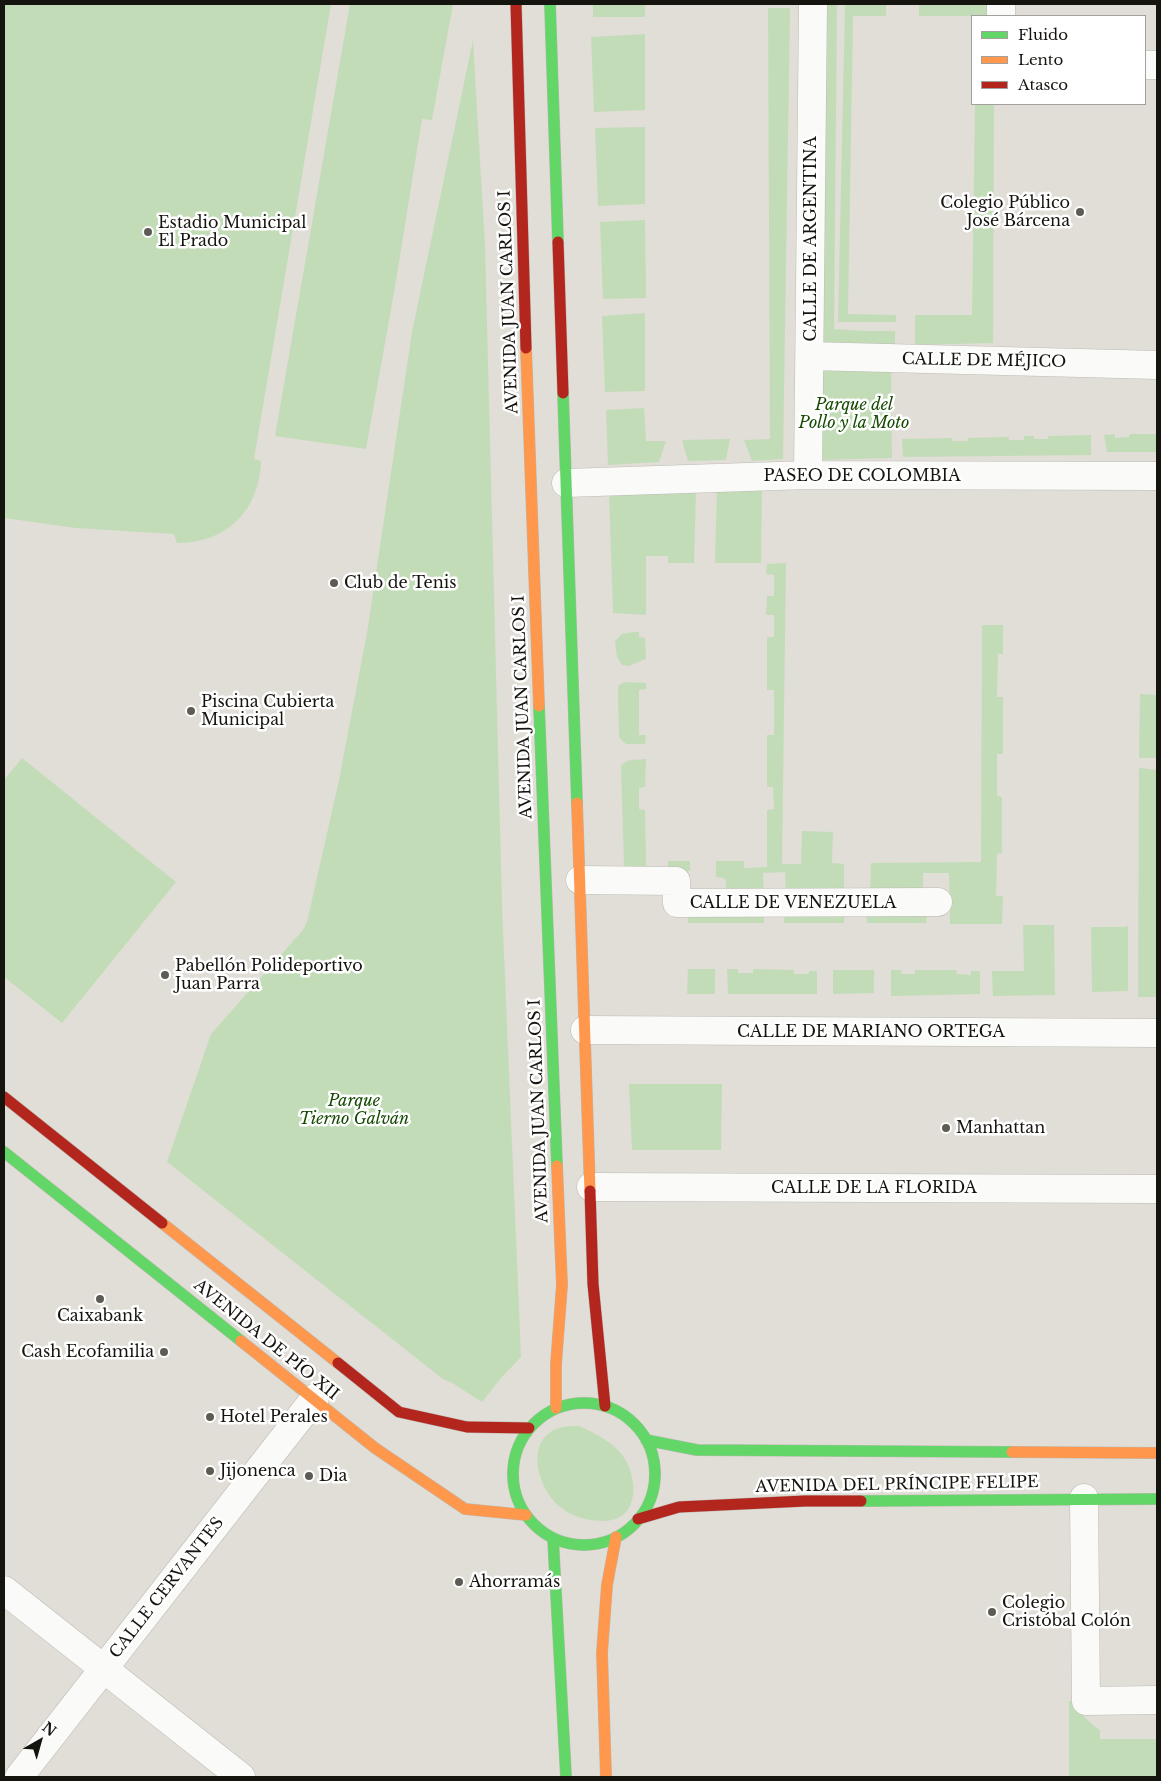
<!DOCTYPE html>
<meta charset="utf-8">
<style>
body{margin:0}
#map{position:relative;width:1161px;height:1781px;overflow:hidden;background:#e0ded6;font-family:"Libre Baskerville",serif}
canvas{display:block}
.frame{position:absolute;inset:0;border:5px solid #16140e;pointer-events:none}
.legend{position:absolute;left:971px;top:15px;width:175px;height:90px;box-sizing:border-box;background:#fff;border:1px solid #a2a19f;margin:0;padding:6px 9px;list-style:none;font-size:15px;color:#16140e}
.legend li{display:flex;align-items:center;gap:10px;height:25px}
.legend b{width:25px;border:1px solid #a2a19f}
.north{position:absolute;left:15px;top:1716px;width:50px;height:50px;-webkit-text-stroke:4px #fff;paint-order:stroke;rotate:38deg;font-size:14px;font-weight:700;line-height:20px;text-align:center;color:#16140e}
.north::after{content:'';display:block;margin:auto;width:18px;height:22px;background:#16140e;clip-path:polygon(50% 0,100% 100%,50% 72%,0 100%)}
</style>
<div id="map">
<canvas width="1161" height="1781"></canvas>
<div class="frame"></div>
<ul class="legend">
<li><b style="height:6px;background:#63d668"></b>Fluido</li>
<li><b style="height:6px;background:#ff974d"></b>Lento</li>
<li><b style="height:6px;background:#b3261e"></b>Atasco</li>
</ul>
<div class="north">N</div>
</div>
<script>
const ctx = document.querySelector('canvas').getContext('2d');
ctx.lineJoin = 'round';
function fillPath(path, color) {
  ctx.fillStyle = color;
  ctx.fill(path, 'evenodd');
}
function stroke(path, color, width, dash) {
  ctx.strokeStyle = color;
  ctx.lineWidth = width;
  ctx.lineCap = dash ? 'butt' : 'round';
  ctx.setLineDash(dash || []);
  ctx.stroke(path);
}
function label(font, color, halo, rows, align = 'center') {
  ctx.font = font + ' "Libre Baskerville",serif';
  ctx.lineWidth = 5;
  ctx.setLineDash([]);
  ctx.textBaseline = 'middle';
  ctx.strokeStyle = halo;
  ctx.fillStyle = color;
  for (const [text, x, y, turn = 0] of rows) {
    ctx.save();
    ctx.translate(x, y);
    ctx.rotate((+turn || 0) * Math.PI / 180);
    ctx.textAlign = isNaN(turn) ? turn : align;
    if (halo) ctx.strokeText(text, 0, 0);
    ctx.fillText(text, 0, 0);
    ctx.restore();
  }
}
fillPath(new Path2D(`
 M 4,4 L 331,4 L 254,459 L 261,461 C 259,511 227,543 177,543 L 174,534 L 76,528 L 4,518 Z
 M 350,4 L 453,4 L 432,120 L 422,119 L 395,287 L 366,449 L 275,436 Z
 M 593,4 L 645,4 L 645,17 L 593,17 Z
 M 821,4 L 837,4 L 834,329 L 863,331 L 895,331 L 895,344 L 816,346 Z
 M 845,4 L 886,4 L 886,16 L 853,16 L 848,314 L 896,315 L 896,322 L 838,322 Z
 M 919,4 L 995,4 L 995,16 L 919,16 Z
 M 768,8 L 790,8 L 783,459 L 752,461 L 744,440 L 770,439 Z
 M 645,34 L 645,110 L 594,112 L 591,37 Z
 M 473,40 L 485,246 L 502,906 L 521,1357 L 502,1377 L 482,1402 L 454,1384 L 443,1379 L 167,1162 L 211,1034 L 303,930 L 307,922 L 339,780 L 367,633 L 412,332 Z
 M 975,104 L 994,104 L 993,343 L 915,345 L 915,315 L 972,315 Z
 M 645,127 L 645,204 L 598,206 L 595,128 Z
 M 645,220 L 646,298 L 603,299 L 600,222 Z
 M 645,313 L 645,391 L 605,392 L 602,316 Z
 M 891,367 L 892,458 L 816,460 L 816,369 Z
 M 644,408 L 646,441 L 666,441 L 659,462 L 608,465 L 606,410 Z
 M 1115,434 L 1115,438 L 1129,437 L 1130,434 L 1157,434 L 1157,452 L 1107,452 L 1104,435 Z
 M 1091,435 L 1091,455 L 903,457 L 902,439 L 952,438 L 953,441 L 967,441 L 968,438 L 1009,437 L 1009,440 L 1024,440 L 1024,436 L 1034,436 L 1034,439 L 1048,439 L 1048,436 Z
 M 730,439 L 726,460 L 688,461 L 682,440 Z
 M 762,488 L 761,563 L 715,563 L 717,489 Z
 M 696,491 L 694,563 L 668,563 L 668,556 L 646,556 L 646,615 L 613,613 L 609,494 Z
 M 786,563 L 782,864 L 801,864 L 802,831 L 833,832 L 832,863 L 844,864 L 844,896 L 786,896 L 785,872 L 763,873 L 764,897 L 726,897 L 726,881 L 724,878 L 716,877 L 716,861 L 744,861 L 744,868 L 767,867 L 767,810 L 774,809 L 773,787 L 767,787 L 767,735 L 774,735 L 774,690 L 767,690 L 767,637 L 774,637 L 774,615 L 766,615 L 767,596 L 774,596 L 774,575 L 766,574 L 767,564 Z
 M 982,625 L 1003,625 L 1003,654 L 998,654 L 997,697 L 1003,697 L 1003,754 L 997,754 L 997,796 L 1002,797 L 1002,853 L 997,854 L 996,896 L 1003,896 L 1002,924 L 950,924 L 949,873 L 923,873 L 923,895 L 870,896 L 871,863 L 981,862 Z
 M 633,632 L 639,632 L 639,637 L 645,638 L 646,659 L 629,666 L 622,665 L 617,657 L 615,641 L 622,634 Z
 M 624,682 L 646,683 L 646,689 L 639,690 L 639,735 L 646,735 L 645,744 L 626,744 L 619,737 L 618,689 L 618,686 Z
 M 1140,694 L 1157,695 L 1157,758 L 1139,758 Z
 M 22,758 L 176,882 L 62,1023 L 4,977 L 4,780 Z
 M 646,759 L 645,787 L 639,788 L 639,809 L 645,810 L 646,867 L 668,867 L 668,861 L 690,861 L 690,870 L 687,872 L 638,874 L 627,870 L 624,865 L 621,766 C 626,758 637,760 646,759 Z
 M 1139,768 L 1157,770 L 1157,997 L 1138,997 Z
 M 689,910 L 764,910 L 764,923 L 688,923 Z
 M 785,910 L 845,911 L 844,923 L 784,923 Z
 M 928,910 L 926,923 L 867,923 L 866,911 Z
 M 1023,925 L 1054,925 L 1055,995 L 993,996 L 992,971 L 1024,971 Z
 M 1126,926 L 1128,926 L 1128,991 L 1092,992 L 1091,927 L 1125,927 Z
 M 688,969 L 715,969 L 715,994 L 687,994 Z
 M 738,969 L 738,973 L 753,973 L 753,969 L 794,970 L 794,974 L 809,974 L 809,971 L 817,971 L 817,994 L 728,994 L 727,969 Z
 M 833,970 L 874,970 L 874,993 L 833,994 Z
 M 891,970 L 901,970 L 902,974 L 915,974 L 915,970 L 956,970 L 957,974 L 971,975 L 971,971 L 980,971 L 980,994 L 891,996 Z
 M 629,1084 L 722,1084 L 721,1150 L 632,1150 Z
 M 579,1426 C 595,1433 615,1443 625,1459 C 638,1481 639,1519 605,1521 C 589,1521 571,1517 559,1506 C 538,1488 525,1442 556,1429 C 563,1426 572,1426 579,1426 Z
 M 1069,1701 L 1074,1701 C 1081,1714 1088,1722 1100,1730 L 1100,1739 L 1157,1739 L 1157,1777 L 1069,1777 Z`), '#c3dcb8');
const street = new Path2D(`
 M 1001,16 L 1001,4
 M 1145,65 L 1157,65
 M 810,356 L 1157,365
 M 808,475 L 813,4
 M 566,483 L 808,475 L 1157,476
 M 580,880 L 676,881 L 677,903 L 938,902
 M 585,1030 L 1157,1033
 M 591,1187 L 1157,1189
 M 1084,1498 L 1086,1701 L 1157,1700
 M 4,1590 L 241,1777
 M 19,1777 L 315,1398`);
const fast = new Path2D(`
 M 550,4 L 558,242
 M 563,393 L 577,803
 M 539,706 L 557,1166
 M 4,1152 L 241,1341
 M513 1474a71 71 0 1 1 142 0a71 71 0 1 1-142 0Z
 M 646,1440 L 697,1450 L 1012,1452
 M 861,1501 L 1157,1499
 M 553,1538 L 566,1777`);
const slow = new Path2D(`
 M 526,348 L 539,706
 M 577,803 L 590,1191
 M 162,1223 L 338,1363
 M 241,1341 L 375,1448 L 465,1509 L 526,1515
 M 556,1408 L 556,1364 L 562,1285 L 557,1166
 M 1012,1452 L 1157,1453
 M 606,1777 L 602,1653 L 607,1585 L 616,1537`);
const jam = new Path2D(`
 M 516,4 L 526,348
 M 558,242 L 563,393
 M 4,1097 L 162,1223
 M 590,1191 L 593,1284 L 605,1406
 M 338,1363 L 399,1412 L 467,1427 L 529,1428
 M 638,1519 L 679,1507 L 805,1501 L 861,1501`);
stroke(street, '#bcbab3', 29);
stroke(fast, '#bcbab3', 12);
stroke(slow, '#bcbab3', 12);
stroke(jam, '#bcbab3', 12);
stroke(street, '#fafaf9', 28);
stroke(fast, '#63d668', 11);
stroke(slow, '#ff974d', 11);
stroke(jam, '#b3261e', 11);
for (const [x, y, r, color] of [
 [1080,212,5,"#5d5b54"],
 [148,232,5,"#5d5b54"],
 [334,583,5,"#5d5b54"],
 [191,711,5,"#5d5b54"],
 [165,975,5,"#5d5b54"],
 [946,1128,5,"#5d5b54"],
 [100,1299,5,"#5d5b54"],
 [164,1352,5,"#5d5b54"],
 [210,1417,5,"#5d5b54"],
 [210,1471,5,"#5d5b54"],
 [309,1476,5,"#5d5b54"],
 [459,1582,5,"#5d5b54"],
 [992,1612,5,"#5d5b54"]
]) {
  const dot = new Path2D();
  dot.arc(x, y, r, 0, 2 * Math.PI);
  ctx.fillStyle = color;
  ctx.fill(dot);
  stroke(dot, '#fff', 2);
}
label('16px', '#16140e', '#fff', [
 ["Colegio Público",1070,203,"right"],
 ["José Bárcena",1070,221,"right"],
 ["Estadio Municipal",158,223],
 ["El Prado",158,241],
 ["Club de Tenis",344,583],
 ["Piscina Cubierta",201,702],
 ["Municipal",201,720],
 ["Pabellón Polideportivo",175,966],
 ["Juan Parra",175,984],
 ["Manhattan",956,1128],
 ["Caixabank",100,1316,"center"],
 ["Cash Ecofamilia",154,1352,"right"],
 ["Hotel Perales",220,1417],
 ["Jijonenca",220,1471],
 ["Dia",319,1476],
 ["Ahorramás",469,1582],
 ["Colegio",1002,1603],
 ["Cristóbal Colón",1002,1621]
], 'left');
label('16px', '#16140e', '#fff', [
 ["CALLE DE ARGENTINA",811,239,-90],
 ["AVENIDA JUAN CARLOS I",509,302,-92],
 ["CALLE DE MÉJICO",984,361,1],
 ["PASEO DE COLOMBIA",862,476],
 ["AVENIDA JUAN CARLOS I",523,707,-92],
 ["CALLE DE VENEZUELA",793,903],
 ["CALLE DE MARIANO ORTEGA",871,1032],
 ["AVENIDA JUAN CARLOS I",539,1111,-92],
 ["CALLE DE LA FLORIDA",874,1188],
 ["AVENIDA DE PÍO XII",266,1340,39],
 ["AVENIDA DEL PRÍNCIPE FELIPE",897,1485,-1],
 ["CALLE CERVANTES",167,1588,-52]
]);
label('italic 16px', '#154b00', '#fff', [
 ["Parque del",854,405],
 ["Pollo y la Moto",854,423],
 ["Parque",354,1101],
 ["Tierno Galván",354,1119]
]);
</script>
